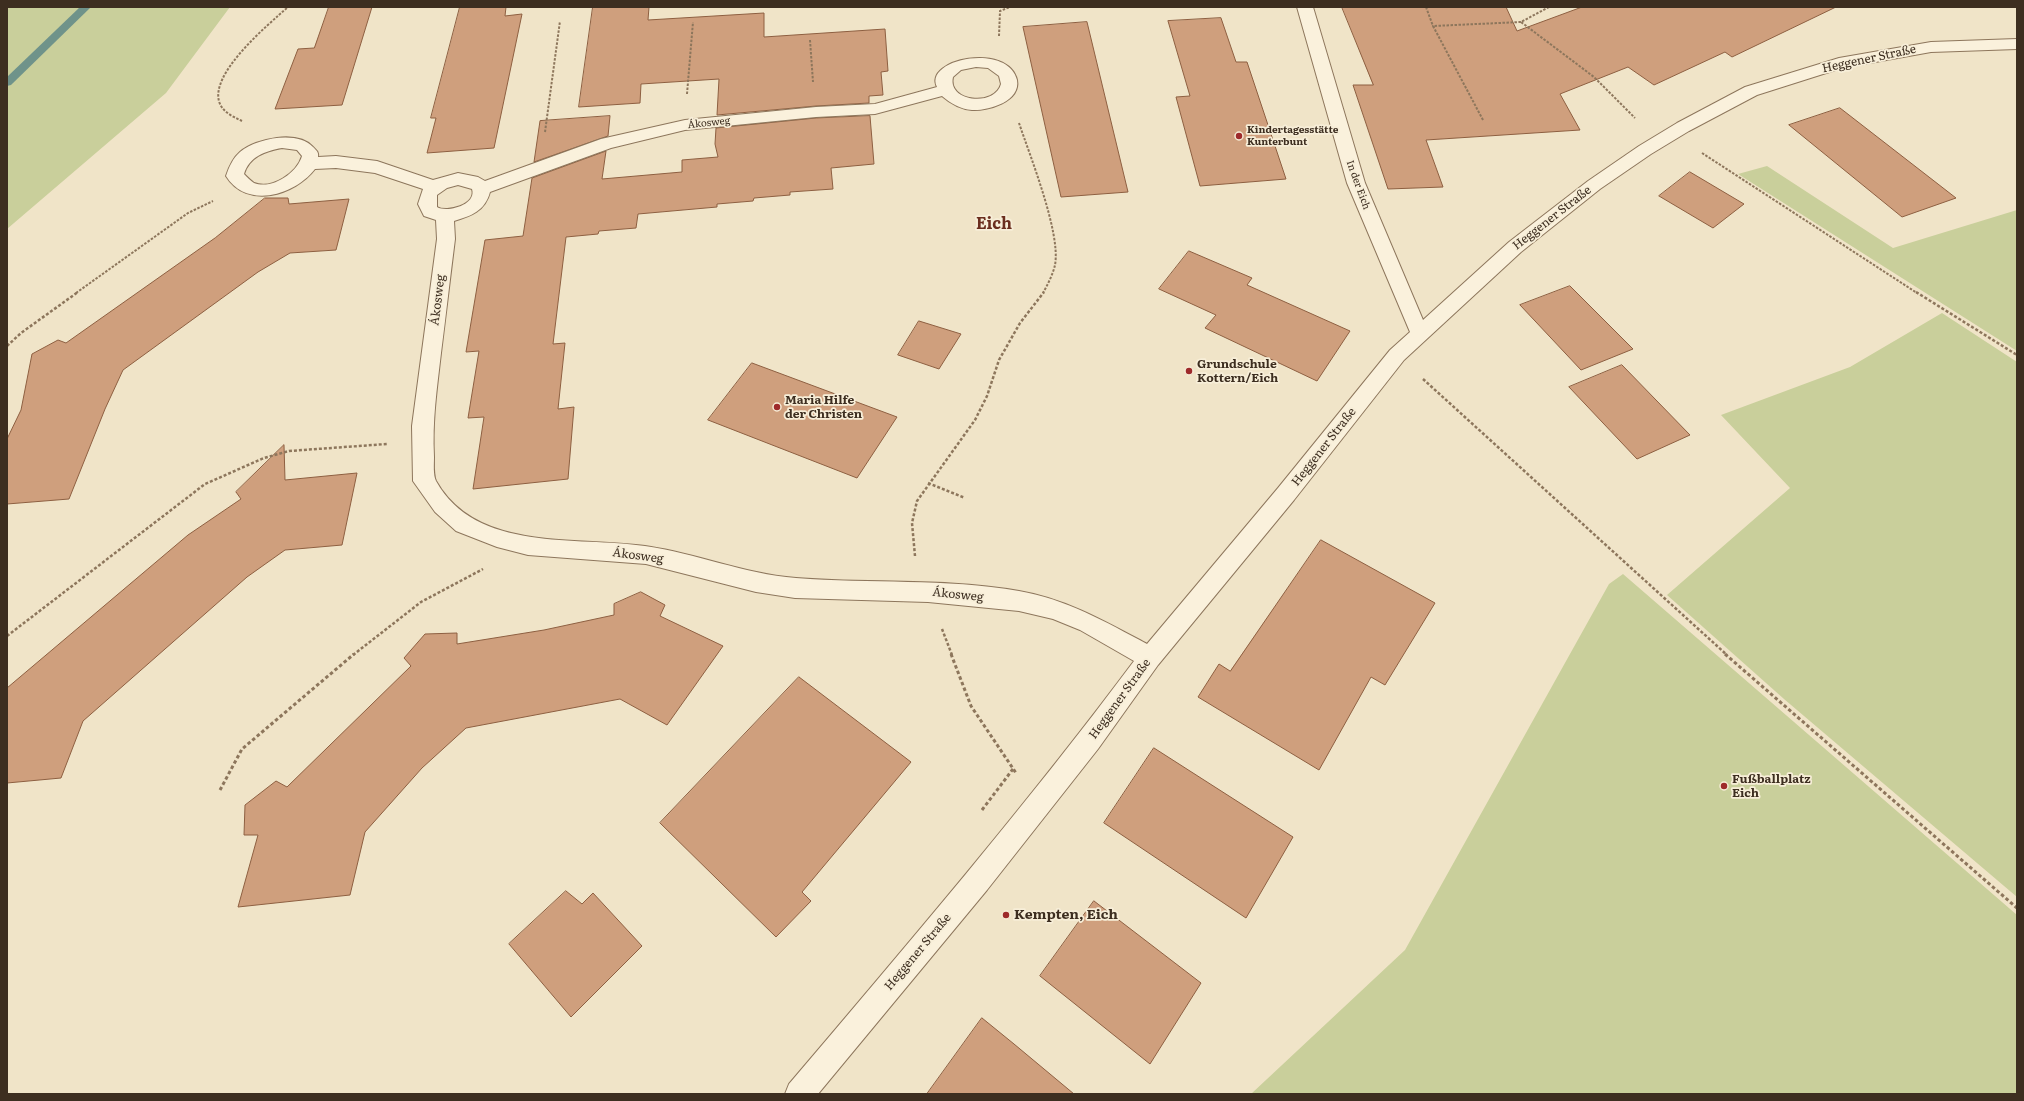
<!DOCTYPE html>
<meta charset="utf-8">
<style>
body{margin:0}
#map{position:relative;width:2024px;height:1101px;overflow:hidden;background:#f0e4c8;font-family:Literata,serif}
canvas{display:block}
.frame{position:absolute;inset:0;border:8px solid #3d2e20;pointer-events:none}
</style>
<div id="map">
<canvas width="2024" height="1101"></canvas>
<div class="frame"></div>
</div>
<script>
const ctx = document.querySelector('canvas').getContext('2d');
ctx.lineJoin = 'round';
function fillPath(path, color) {
  ctx.fillStyle = color;
  ctx.fill(path, 'evenodd');
}
function stroke(path, color, width, dash) {
  ctx.strokeStyle = color;
  ctx.lineWidth = width;
  ctx.lineCap = dash ? 'butt' : 'round';
  ctx.setLineDash(dash || []);
  ctx.stroke(path);
}
function label(font, color, halo, rows, align = 'center') {
  ctx.font = font + ' Literata,serif';
  ctx.lineWidth = 3.5;
  ctx.setLineDash([]);
  ctx.textBaseline = 'middle';
  ctx.strokeStyle = halo;
  ctx.fillStyle = color;
  for (const [text, x, y, turn = 0] of rows) {
    ctx.save();
    ctx.translate(x, y);
    ctx.rotate((+turn || 0) * Math.PI / 180);
    ctx.textAlign = isNaN(turn) ? turn : align;
    if (halo) ctx.strokeText(text, 0, 0);
    ctx.fillText(text, 0, 0);
    ctx.restore();
  }
}
fillPath(new Path2D(`
 M 7,7 L 230,7 L 166,93 L 7,229 Z
 M 1767,166 L 1893,248 L 2017,210 L 2017,351 L 1738,174 Z
 M 1942,313 L 2017,362 L 2017,897 L 1784,699 L 1667,595 L 1790,488 L 1721,415 L 1850,367 Z
 M 1623,574 L 2017,915 L 2017,1094 L 1251,1094 L 1405,950 L 1609,584 Z`), '#c9cf9b');
fillPath(new Path2D(`
 M 80,7 L 91,7 L 11,85 L 7,86 L 7,77 Z`), '#6f938a');
const building = new Path2D(`
 M 329,7 L 372,7 L 342,105 L 275,109 L 298,49 L 314,48 Z
 M 460,7 L 506,7 L 505,16 L 522,14 L 494,148 L 427,153 L 436,118 L 431,118 Z
 M 593,7 L 649,7 L 648,20 L 764,13 L 764,37 L 885,29 L 888,71 L 881,72 L 883,95 L 869,96 L 869,103 L 816,106 L 717,115 L 719,79 L 641,84 L 640,103 L 579,107 Z
 M 1342,7 L 1506,7 L 1517,31 L 1582,7 L 1836,7 L 1732,57 L 1725,52 L 1654,85 L 1628,67 L 1560,94 L 1580,130 L 1426,140 L 1443,187 L 1388,189 L 1353,85 L 1373,85 Z
 M 1221,18 L 1236,62 L 1247,62 L 1286,179 L 1200,186 L 1176,97 L 1190,96 L 1168,21 Z
 M 1087,22 L 1128,192 L 1061,197 L 1023,27 Z
 M 1840,108 L 1956,198 L 1902,217 L 1789,125 Z
 M 610,116 L 608,136 L 534,162 L 540,121 Z
 M 870,116 L 874,164 L 831,168 L 833,189 L 790,192 L 790,195 L 754,198 L 753,201 L 717,204 L 717,207 L 638,214 L 636,228 L 599,231 L 598,234 L 566,237 L 553,344 L 565,343 L 558,409 L 574,407 L 568,479 L 473,489 L 484,417 L 468,418 L 479,351 L 466,352 L 485,240 L 523,236 L 532,178 L 606,151 L 602,179 L 682,172 L 682,160 L 718,157 L 715,144 L 716,128 L 816,118 Z
 M 1690,172 L 1744,204 L 1713,228 L 1659,196 Z
 M 265,198 L 288,198 L 289,204 L 349,199 L 336,250 L 290,253 L 258,272 L 123,370 L 105,409 L 69,499 L 7,504 L 7,439 L 21,410 L 32,354 L 58,340 L 66,343 L 215,238 Z
 M 1189,251 L 1252,278 L 1247,285 L 1350,331 L 1317,381 L 1205,328 L 1216,315 L 1159,289 Z
 M 1570,286 L 1633,349 L 1581,370 L 1520,305 Z
 M 919,321 L 961,334 L 939,369 L 898,355 Z
 M 752,363 L 897,417 L 857,478 L 708,420 Z
 M 1622,365 L 1690,435 L 1637,459 L 1569,387 Z
 M 284,445 L 285,480 L 357,473 L 342,545 L 285,550 L 247,577 L 83,721 L 61,778 L 7,783 L 7,688 L 188,535 L 241,499 L 236,492 Z
 M 1321,540 L 1435,603 L 1385,685 L 1371,677 L 1319,770 L 1198,697 L 1219,664 L 1230,671 Z
 M 641,592 L 665,605 L 660,616 L 723,646 L 667,725 L 620,699 L 466,728 L 422,768 L 365,832 L 350,895 L 238,907 L 258,835 L 244,835 L 245,805 L 276,781 L 287,787 L 411,666 L 404,658 L 425,634 L 457,633 L 457,644 L 544,630 L 614,615 L 614,604 Z
 M 799,677 L 911,762 L 802,892 L 811,901 L 776,937 L 660,823 Z
 M 1154,748 L 1293,837 L 1246,918 L 1104,823 Z
 M 566,891 L 582,904 L 593,893 L 642,946 L 571,1017 L 509,944 Z
 M 1094,901 L 1201,983 L 1150,1064 L 1040,976 Z
 M 982,1018 L 1014,1044 L 1074,1094 L 927,1094 Z`);
fillPath(building, '#cf9f7d');
stroke(building, '#8d5f41', 1);
const minor = new Path2D(`
 M 1297,7 L 1313,7 L 1365,183 L 1423,320 L 1509,242 L 1588,181 L 1639,146 L 1677,123 L 1745,87 L 1839,58 L 1931,42 L 2017,39 L 2017,49 L 1931,52 L 1842,68 L 1757,95 L 1689,131 L 1651,154 L 1600,189 L 1521,252 L 1404,360 L 1294,500 L 1158,665 L 1098,749 L 987,890 L 818,1094 L 785,1094 L 789,1084 C 907,945 1025,807 1134,661 L 1080,630 L 1053,619 L 1019,611 L 928,602 L 795,598 L 756,592 L 646,564 L 528,555 L 497,547 L 456,531 L 435,512 L 413,481 L 412,426 L 437,239 L 436,220 L 424,216 L 418,204 L 423,189 L 375,173 L 336,168 L 315,169 C 295,195 247,210 226,176 C 229,167 233,158 240,152 C 256,138 298,130 313,147 C 316,150 319,152 318,157 L 336,156 L 377,161 L 433,180 L 458,173 L 478,177 L 485,181 L 601,139 L 685,120 L 816,107 L 875,104 L 937,87 C 923,59 1008,42 1017,80 C 1021,102 987,111 972,110 C 960,109 950,103 942,96 L 875,114 L 816,117 L 685,130 L 611,148 L 490,192 C 485,211 471,216 454,221 L 455,239 C 450,277 446,315 441,353 C 437,388 432,421 434,457 C 434,464 433,475 436,481 C 476,553 577,536 645,546 C 696,553 744,574 796,578 C 870,584 945,578 1019,591 C 1066,599 1106,622 1147,644 L 1278,488 L 1390,350 L 1410,332 L 1347,183 ZM 976,67 L 988,68 L 999,76 L 1001,84 C 995,107 947,102 953,77 L 961,70 ZM 282,148 L 297,150 L 302,156 C 297,173 272,190 254,183 C 251,181 247,177 244,174 C 249,157 265,151 282,148 ZM 458,185 L 472,189 C 477,205 447,213 437,207 L 437,195 L 447,188 Z`);
stroke(minor, '#8d765c', 2);
stroke(new Path2D(`
 M 1426,7 L 1433,26
 M 1549,7 L 1521,22 L 1594,77 L 1635,118
 M 999,36 L 1000,11 L 1010,7
 M 810,40 L 813,82
 M 687,94 L 693,22
 M 1483,120 L 1433,26 L 1521,22
 M 242,121 C 234,117 224,113 220,104 C 207,75 269,24 288,7
 M 1019,123 C 1030,156 1061,233 1055,265 C 1053,274 1047,286 1043,293
 M 545,132 L 560,21
 M 1702,153 L 1917,293
 M 76,293 L 188,213 L 213,201`), '#8d765c', 2, [2.5, 1.5]);
stroke(new Path2D(`
 M 1916,292 L 2017,355
 M 7,346 L 21,333 L 78,292
 M 1423,379 L 1727,655
 M 928,483 L 965,498
 M 915,556 L 912,523 L 917,501 L 975,420 L 987,396 L 999,360 L 1020,323 L 1044,292
 M 942,629 L 952,655
 M 7,636 L 205,484 L 264,458 L 289,451 L 387,444
 M 353,655 L 421,602 L 483,569`), '#8d765c', 2.5, [3, 2]);
stroke(new Path2D(`
 M 951,654 L 971,706 L 1016,773
 M 1725,654 L 2017,908
 M 220,790 L 242,749 L 354,654
 M 982,810 L 1013,769`), '#8d765c', 3, [3.5, 2.5]);
fillPath(minor, '#faf1dc');
for (const [x, y, r, color] of [
 [1239,136,4,"#9e2a2b"],
 [1189,371,4,"#9e2a2b"],
 [777,407,4,"#9e2a2b"],
 [1724,786,4,"#9e2a2b"],
 [1006,915,4,"#9e2a2b"]
]) {
  const dot = new Path2D();
  dot.arc(x, y, r, 0, 2 * Math.PI);
  ctx.fillStyle = color;
  ctx.fill(dot);
  stroke(dot, '#f7eed8', 1.5);
}
label('10px', '#3d2e20', '#f7eed8', [
 ["Ákosweg",709,123,-6],
 ["In der Eich",1358,185,70]
]);
label('bold 10px', '#3d2e20', '#f7eed8', [
 ["Kindertagesstätte",1247,130],
 ["Kunterbunt",1247,142]
], 'left');
label('12px', '#3d2e20', '#f7eed8', [
 ["Heggener Straße",1869,59,-12],
 ["Heggener Straße",1552,218,-38],
 ["Ákosweg",438,300,-83],
 ["Heggener Straße",1324,447,-52],
 ["Ákosweg",638,556,8],
 ["Ákosweg",958,595,6],
 ["Heggener Straße",1120,699,-54],
 ["Heggener Straße",918,952,-50]
]);
label('bold 12px', '#3d2e20', '#f7eed8', [
 ["Grundschule",1197,364],
 ["Kottern/Eich",1197,378],
 ["Maria Hilfe",785,400],
 ["der Christen",785,414],
 ["Fußballplatz",1732,779],
 ["Eich",1732,793]
], 'left');
label('bold 14px', '#3d2e20', '#f7eed8', [
 ["Kempten, Eich",1014,915]
], 'left');
label('bold 16px', '#6b2e1e', '#f7eed8', [
 ["Eich",994,224]
]);
</script>
